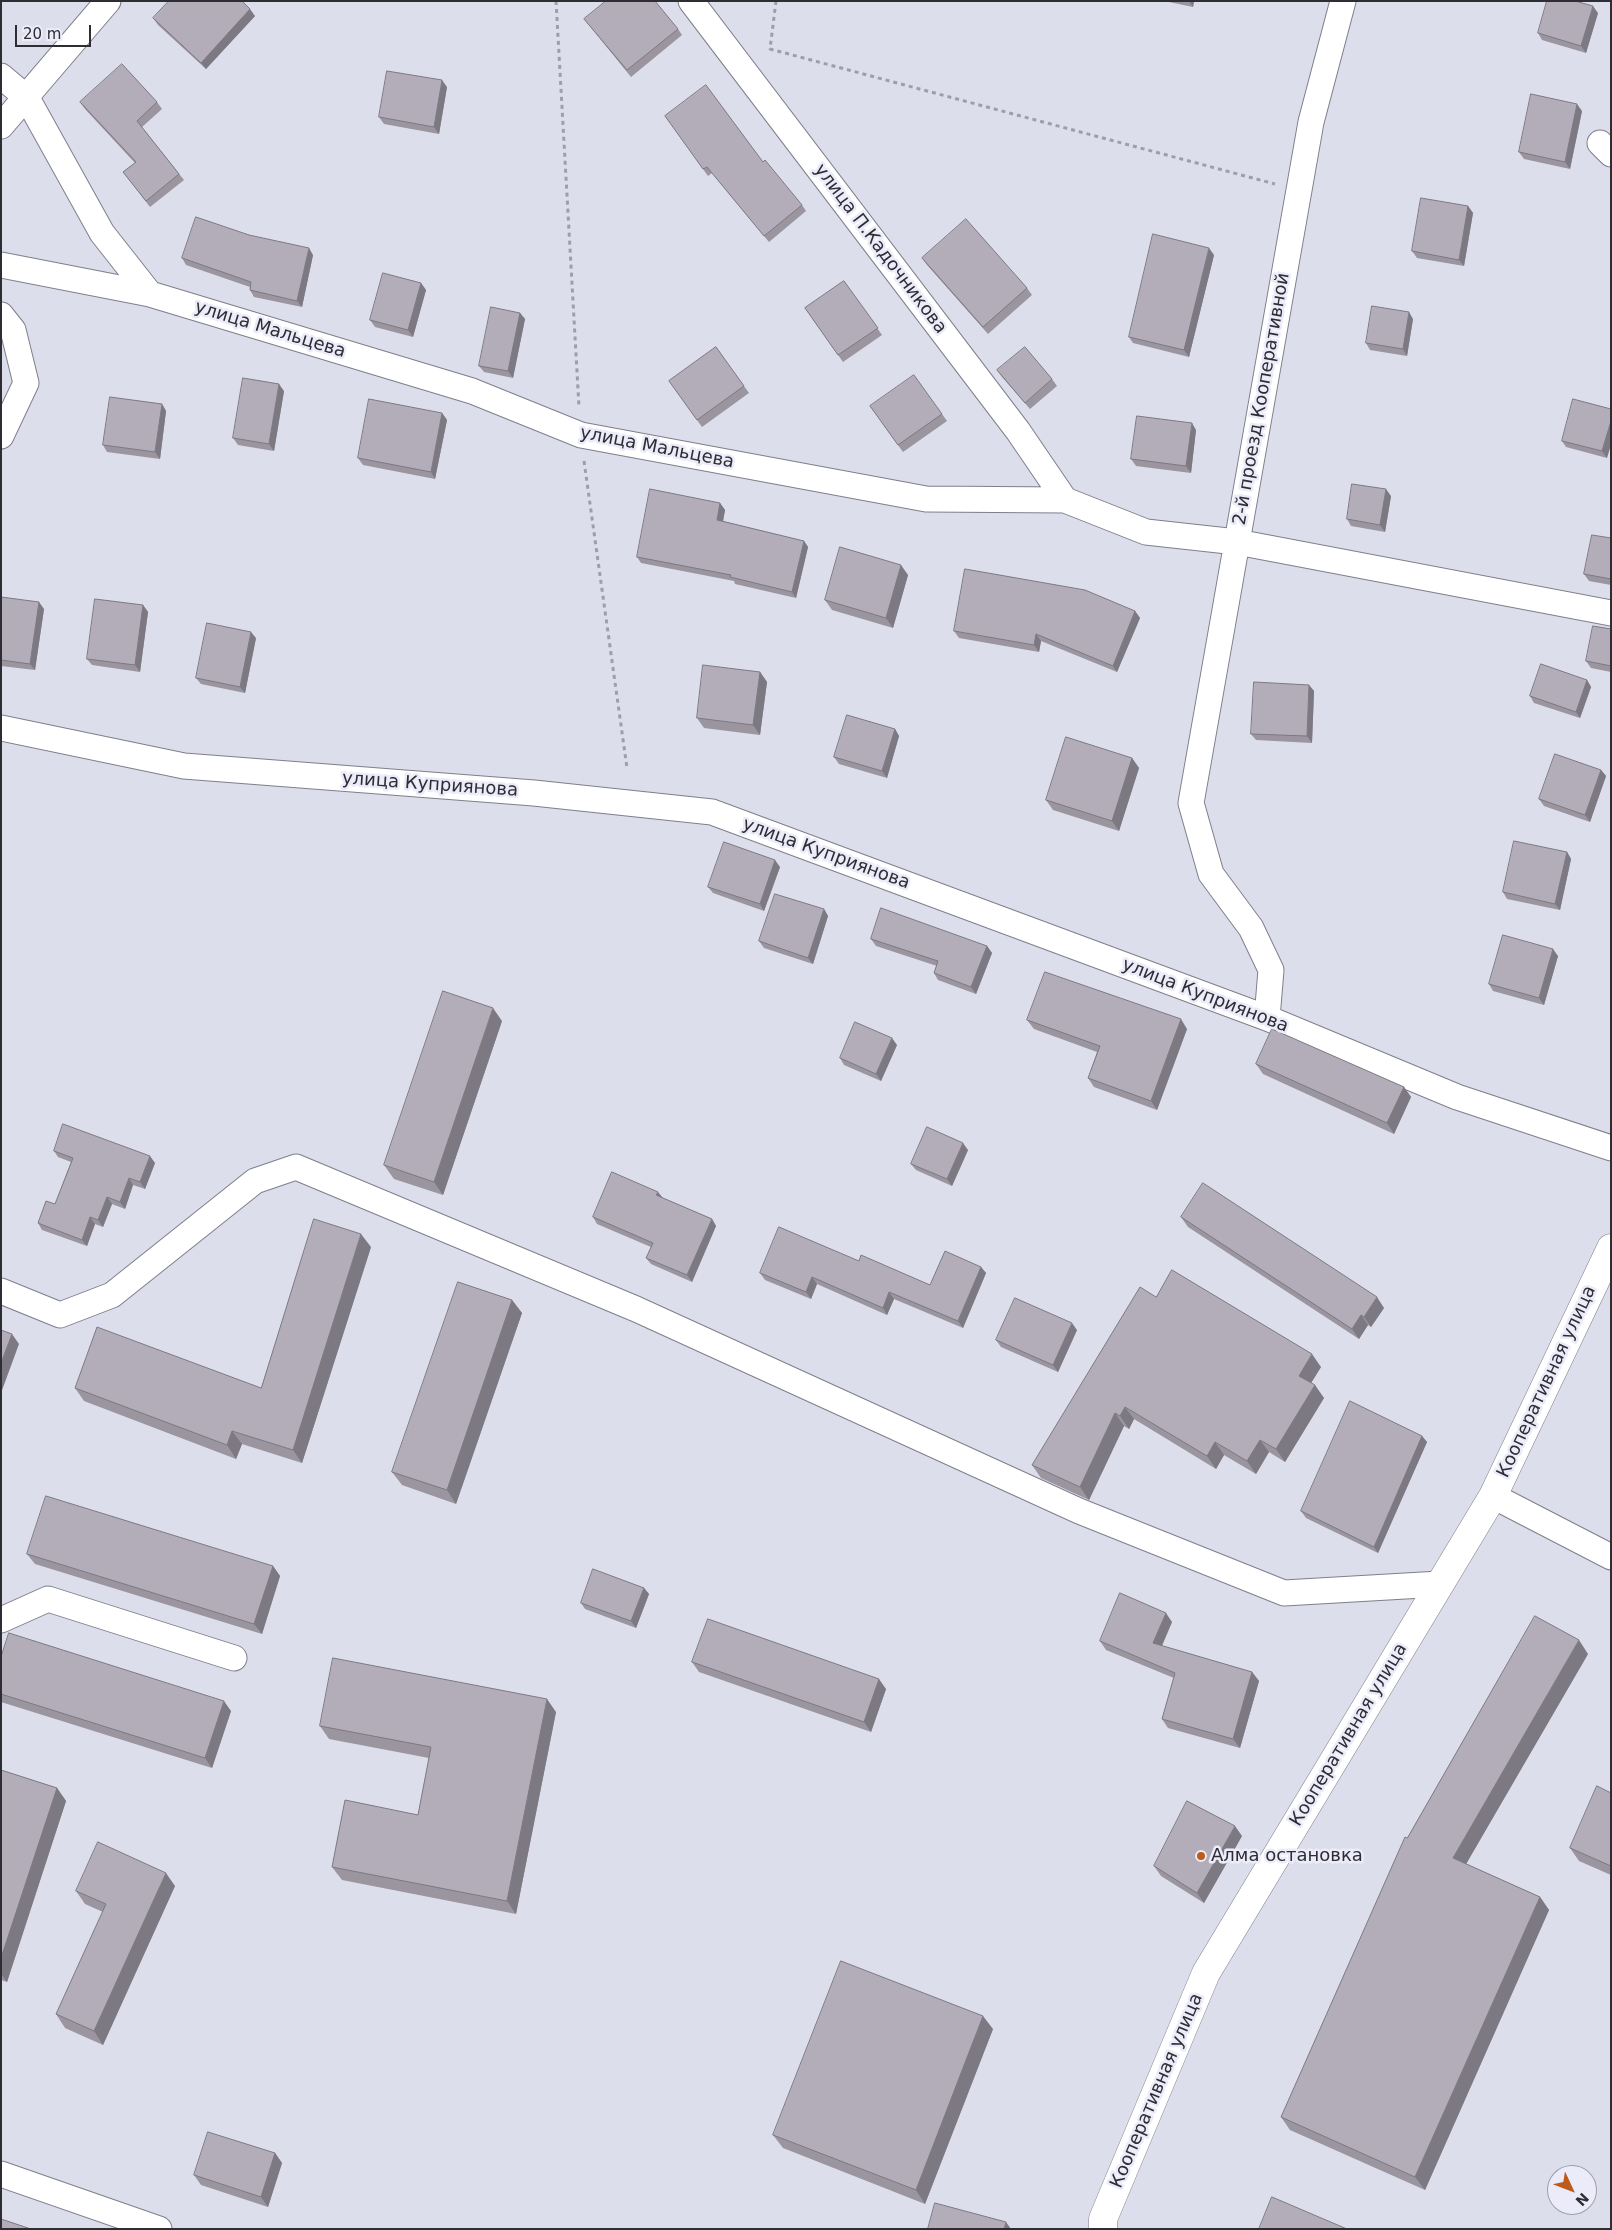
<!DOCTYPE html>
<meta charset="utf-8">
<style>
body{margin:0}
#map{position:relative;width:1612px;height:2230px;overflow:hidden;background:#dddeec;font-family:"DejaVu Sans",sans-serif}
canvas{display:block}
.frame{position:absolute;inset:0;border:2px solid #2d2d33;pointer-events:none}
.north{position:absolute;left:1547px;top:2165px;width:50px;height:50px;box-sizing:border-box;background:#ebebf9;border:1px solid #9f9faa;border-radius:50%;rotate:133deg;font-size:14px;font-weight:700;line-height:20px;text-align:center;color:#2d2d33}
.north::after{content:'';display:block;margin:auto;width:18px;height:22px;background:#bc5b1c;clip-path:polygon(50% 0,100% 100%,50% 72%,0 100%)}
.scale{position:absolute;left:15px;top:25px;width:76px;height:22px;box-sizing:border-box;border:2px solid #2d2d33;border-top:0;padding-left:6px;font-size:15px;line-height:18px;white-space:nowrap;color:#2d2d33;-webkit-text-stroke:4px #ebebf9;paint-order:stroke}
</style>
<div id="map">
<canvas width="1612" height="2230"></canvas>
<div class="frame"></div>
<div class="north">N</div>
<div class="scale">20 m</div>
</div>
<script>
const ctx = document.querySelector('canvas').getContext('2d');
ctx.lineJoin = 'round';
function stroke(path, color, width, dash) {
  ctx.strokeStyle = color;
  ctx.lineWidth = width;
  ctx.lineCap = dash ? 'butt' : 'round';
  ctx.setLineDash(dash || []);
  ctx.stroke(path);
}
function fillPath(path, color) {
  ctx.fillStyle = color;
  ctx.fill(path, 'evenodd');
}
function label(font, color, halo, rows, align = 'center') {
  ctx.font = font + ' "DejaVu Sans",sans-serif';
  ctx.lineWidth = 5;
  ctx.setLineDash([]);
  ctx.textBaseline = 'middle';
  ctx.strokeStyle = halo;
  ctx.fillStyle = color;
  for (const [text, x, y, turn = 0] of rows) {
    ctx.save();
    ctx.translate(x, y);
    ctx.rotate((+turn || 0) * Math.PI / 180);
    ctx.textAlign = isNaN(turn) ? turn : align;
    if (halo) ctx.strokeText(text, 0, 0);
    ctx.fillText(text, 0, 0);
    ctx.restore();
  }
}
const minor = new Path2D(`
 M 691,1 L 1018,431 L 1065,500
 M 1,76 L 27,98 L 102,233 L 150,294
 M 1,126 L 108,1
 M 1600,143 L 1611,154
 M 1,265 L 150,294 L 472,391 L 581,435 L 926,499 L 1065,500 L 1146,532 L 1237,542 L 1611,613
 M 1,315 L 13,330 L 26,383 L 1,436
 M 1,728 L 184,766 L 534,793 L 712,812 L 1267,1018 L 1457,1097 L 1611,1148
 M 1267,1018 L 1271,970 L 1251,928 L 1211,874 L 1191,803 L 1311,122 L 1343,1
 M 1,1291 L 60,1315 L 112,1295 L 255,1181 L 296,1167 L 636,1309 L 1079,1511 L 1284,1593 L 1440,1584
 M 1493,1496 L 1611,1557
 M 1,1620 L 48,1599 L 234,1658
 M 1,2174 L 159,2229`);
const major = new Path2D(`
 M 1103,2229 L 1103,2219 L 1206,1973 L 1493,1496 L 1611,1248`);
stroke(minor, '#7e7f8b', 27);
stroke(major, '#7e7f8b', 29);
stroke(new Path2D(`
 M 556,1 L 579,407
 M 776,1 L 770,49 L 1275,184
 M 584,461 L 627,768`), '#9d9ea9', 3, [4, 4]);
stroke(minor, '#fff', 25);
stroke(major, '#fff', 28);
fillPath(new Path2D(`
 M 1164,1 L 1194,1 L 1193,7 Z
 M 1598,13 L 1586,53 L 1542,40 L 1538,33 Z
 M 255,16 L 206,69 L 158,25 L 153,18 Z
 M 584,19 L 678,29 L 682,35 L 631,77 Z
 M 447,87 L 439,134 L 384,124 L 379,117 Z
 M 80,102 L 157,102 L 162,109 L 142,127 L 184,180 L 150,207 L 123,172 L 135,163 L 85,109 Z
 M 1582,111 L 1570,169 L 1524,159 L 1519,152 Z
 M 665,116 L 763,162 L 802,205 L 806,211 L 769,242 L 712,173 L 708,176 Z
 M 1468,206 L 1473,213 L 1464,266 L 1417,258 L 1412,251 Z
 M 249,235 L 313,255 L 302,307 L 254,297 L 250,290 L 250,287 L 186,265 L 182,258 Z
 M 1214,255 L 1189,357 L 1133,343 L 1129,337 Z
 M 922,258 L 1027,288 L 1032,295 L 988,334 L 927,265 Z
 M 844,281 L 882,335 L 843,362 L 805,308 Z
 M 421,283 L 426,290 L 413,337 L 375,327 L 370,320 Z
 M 520,313 L 525,319 L 513,378 L 484,372 L 479,366 Z
 M 1413,319 L 1407,356 L 1370,350 L 1366,343 Z
 M 716,347 L 749,393 L 702,427 L 669,381 Z
 M 997,370 L 1052,379 L 1057,386 L 1030,409 L 1002,377 Z
 M 284,391 L 274,451 L 238,445 L 233,438 Z
 M 162,404 L 166,411 L 160,459 L 107,452 L 103,445 Z
 M 870,406 L 942,414 L 947,421 L 903,452 Z
 M 1611,409 L 1607,458 L 1566,447 L 1562,441 Z
 M 442,413 L 447,420 L 435,479 L 363,465 L 358,458 Z
 M 1196,430 L 1191,473 L 1136,466 L 1131,459 Z
 M 1391,496 L 1385,532 L 1351,526 L 1347,519 Z
 M 720,503 L 725,510 L 723,521 L 804,541 L 808,547 L 796,598 L 735,584 L 734,581 L 641,563 L 637,557 Z
 M 1611,538 L 1611,585 L 1589,581 L 1584,574 Z
 M 908,575 L 893,628 L 832,610 L 825,600 Z
 M 1,597 L 44,609 L 35,670 L 1,666 Z
 M 143,605 L 148,612 L 140,672 L 92,665 L 87,659 Z
 M 1135,611 L 1140,618 L 1117,672 L 1041,641 L 1039,652 L 959,638 L 954,631 Z
 M 1611,629 L 1611,672 L 1591,668 L 1586,661 Z
 M 256,638 L 245,693 L 201,684 L 196,678 Z
 M 760,672 L 767,682 L 760,735 L 704,728 L 697,718 Z
 M 1587,680 L 1591,687 L 1580,718 L 1534,703 L 1530,696 Z
 M 1309,685 L 1314,691 L 1312,743 L 1256,740 L 1251,734 Z
 M 895,729 L 899,736 L 887,778 L 839,764 L 834,757 Z
 M 1132,758 L 1139,768 L 1119,831 L 1053,810 L 1046,800 Z
 M 1601,770 L 1606,776 L 1590,822 L 1544,806 L 1539,799 Z
 M 1567,852 L 1571,859 L 1560,910 L 1507,899 L 1503,892 Z
 M 780,867 L 764,911 L 713,893 L 708,887 Z
 M 824,909 L 828,916 L 813,964 L 764,948 L 759,941 Z
 M 871,939 L 987,946 L 992,953 L 976,994 L 938,980 L 934,973 L 937,966 L 876,946 Z
 M 1558,956 L 1544,1005 L 1493,991 L 1489,984 Z
 M 1027,1020 L 1187,1029 L 1157,1110 L 1094,1087 L 1088,1078 L 1097,1052 L 1034,1029 Z
 M 502,1021 L 443,1195 L 394,1179 L 384,1165 Z
 M 897,1045 L 881,1081 L 844,1065 L 840,1058 Z
 M 1256,1064 L 1404,1087 L 1411,1097 L 1394,1134 L 1263,1074 Z
 M 968,1150 L 952,1186 L 916,1170 L 911,1164 Z
 M 54,1151 L 155,1163 L 145,1189 L 133,1185 L 125,1209 L 112,1204 L 103,1227 L 95,1224 L 87,1246 L 42,1230 L 38,1223 L 55,1204 L 71,1162 L 58,1157 Z
 M 662,1198 L 712,1219 L 716,1226 L 692,1282 L 651,1264 L 646,1258 L 651,1247 L 597,1224 L 593,1217 Z
 M 1181,1217 L 1384,1308 L 1371,1327 L 1368,1325 L 1359,1339 L 1188,1227 Z
 M 371,1247 L 302,1463 L 242,1444 L 236,1459 L 84,1401 L 75,1388 L 261,1388 Z
 M 859,1261 L 930,1285 L 981,1267 L 986,1273 L 963,1328 L 894,1299 L 887,1315 L 817,1284 L 811,1299 L 765,1280 L 760,1273 Z
 M 1156,1297 L 1321,1367 L 1311,1383 L 1324,1398 L 1285,1462 L 1269,1452 L 1256,1474 L 1224,1455 L 1216,1469 L 1134,1419 L 1129,1429 L 1124,1426 L 1089,1500 L 1041,1478 L 1032,1465 Z
 M 512,1300 L 522,1313 L 456,1504 L 402,1485 L 392,1472 Z
 M 1077,1330 L 1058,1372 L 1001,1347 L 996,1340 Z
 M 1422,1436 L 1427,1442 L 1378,1553 L 1306,1518 L 1301,1511 Z
 M 27,1554 L 273,1566 L 280,1576 L 262,1634 L 35,1564 Z
 M 644,1588 L 649,1594 L 636,1628 L 585,1609 L 581,1603 Z
 M 1172,1622 L 1162,1646 L 1252,1672 L 1259,1681 L 1240,1748 L 1168,1728 L 1162,1719 L 1174,1678 L 1106,1650 L 1100,1641 Z
 M 1588,1654 L 1466,1864 L 1540,1897 L 1549,1910 L 1425,2190 L 1290,2130 L 1281,2117 L 1407,1838 Z
 M 1,1657 L 231,1711 L 212,1768 L 1,1702 Z
 M 692,1662 L 886,1689 L 871,1732 L 699,1672 Z
 M 556,1712 L 516,1914 L 342,1880 L 332,1867 L 418,1815 L 429,1758 L 329,1739 L 320,1726 Z
 M 1,1770 L 57,1788 L 66,1801 L 7,1982 L 1,1980 Z
 M 1611,1793 L 1611,1875 L 1579,1861 L 1570,1848 Z
 M 1242,1836 L 1204,1903 L 1161,1876 L 1154,1866 Z
 M 175,1886 L 103,2045 L 65,2028 L 56,2014 L 103,1912 L 85,1904 L 76,1891 Z
 M 993,2029 L 925,2204 L 783,2148 L 773,2135 Z
 M 275,2153 L 282,2163 L 268,2207 L 201,2185 L 194,2175 Z`), '#9a959f');
fillPath(new Path2D(`
 M 1189,1 L 1194,1 L 1193,7 Z
 M 1593,6 L 1598,13 L 1586,53 L 1581,46 Z
 M 250,9 L 255,16 L 206,69 L 201,63 Z
 M 442,80 L 447,87 L 439,134 L 434,127 Z
 M 1577,104 L 1582,111 L 1570,169 L 1565,162 Z
 M 1468,206 L 1473,213 L 1464,266 L 1459,260 Z
 M 309,248 L 313,255 L 302,307 L 297,301 Z
 M 1209,248 L 1214,255 L 1189,357 L 1184,350 Z
 M 421,283 L 426,290 L 413,337 L 408,330 Z
 M 1409,312 L 1413,319 L 1407,356 L 1403,349 Z
 M 520,313 L 525,319 L 513,378 L 508,371 Z
 M 279,384 L 284,391 L 274,451 L 269,444 Z
 M 162,404 L 166,411 L 160,459 L 155,452 Z
 M 442,413 L 447,420 L 435,479 L 431,472 Z
 M 1611,421 L 1611,445 L 1607,458 L 1602,451 Z
 M 1192,423 L 1196,430 L 1191,473 L 1186,466 Z
 M 1386,489 L 1391,496 L 1385,532 L 1380,525 Z
 M 720,503 L 725,510 L 722,527 L 717,520 Z
 M 804,541 L 808,547 L 796,598 L 792,592 Z
 M 901,565 L 908,575 L 893,628 L 886,618 Z
 M 39,602 L 44,609 L 35,670 L 30,664 Z
 M 143,605 L 148,612 L 140,672 L 135,665 Z
 M 1135,611 L 1140,618 L 1117,672 L 1113,666 Z
 M 251,632 L 256,638 L 245,693 L 240,687 Z
 M 1036,634 L 1041,641 L 1039,652 L 1034,645 Z
 M 760,672 L 767,682 L 760,735 L 753,725 Z
 M 1587,680 L 1591,687 L 1580,718 L 1576,712 Z
 M 1309,685 L 1314,691 L 1312,743 L 1307,736 Z
 M 895,729 L 899,736 L 887,778 L 882,771 Z
 M 1132,758 L 1139,768 L 1119,831 L 1112,821 Z
 M 1601,770 L 1606,776 L 1590,822 L 1585,815 Z
 M 1567,852 L 1571,859 L 1560,910 L 1555,904 Z
 M 775,860 L 780,867 L 764,911 L 760,904 Z
 M 824,909 L 828,916 L 813,964 L 808,958 Z
 M 987,946 L 992,953 L 976,994 L 971,987 Z
 M 1553,949 L 1558,956 L 1544,1005 L 1539,998 Z
 M 493,1008 L 502,1021 L 443,1195 L 434,1182 Z
 M 1181,1019 L 1187,1029 L 1157,1110 L 1151,1101 Z
 M 892,1038 L 897,1045 L 881,1081 L 876,1074 Z
 M 1404,1087 L 1411,1097 L 1394,1134 L 1387,1123 Z
 M 963,1143 L 968,1150 L 952,1186 L 947,1179 Z
 M 150,1156 L 155,1163 L 145,1189 L 140,1182 Z
 M 129,1178 L 133,1185 L 125,1209 L 120,1202 Z
 M 658,1192 L 663,1198 L 656,1195 Z
 M 107,1197 L 112,1204 L 103,1227 L 98,1220 Z
 M 90,1217 L 95,1224 L 87,1246 L 82,1240 Z
 M 712,1219 L 716,1226 L 692,1282 L 687,1275 Z
 M 361,1234 L 371,1247 L 302,1463 L 293,1450 Z
 M 981,1267 L 986,1273 L 963,1328 L 958,1321 Z
 M 812,1277 L 817,1284 L 811,1299 L 806,1292 Z
 M 889,1292 L 894,1299 L 887,1315 L 883,1308 Z
 M 1377,1297 L 1384,1308 L 1371,1327 L 1364,1317 Z
 M 512,1300 L 522,1313 L 456,1504 L 447,1490 Z
 M 1361,1315 L 1368,1325 L 1359,1339 L 1352,1329 Z
 M 1072,1323 L 1077,1330 L 1058,1372 L 1053,1365 Z
 M 12,1334 L 19,1344 L 1,1393 L 1,1363 Z
 M 1312,1354 L 1321,1367 L 1308,1388 L 1299,1376 Z
 M 1315,1385 L 1324,1398 L 1285,1462 L 1276,1449 Z
 M 1125,1407 L 1134,1419 L 1129,1429 L 1120,1416 Z
 M 1115,1413 L 1124,1426 L 1089,1500 L 1080,1487 Z
 M 232,1431 L 242,1444 L 236,1459 L 227,1445 Z
 M 1422,1436 L 1427,1442 L 1378,1553 L 1374,1547 Z
 M 1260,1440 L 1269,1452 L 1256,1474 L 1247,1461 Z
 M 1215,1442 L 1224,1455 L 1216,1469 L 1207,1456 Z
 M 273,1566 L 280,1576 L 262,1634 L 254,1624 Z
 M 644,1588 L 649,1594 L 636,1628 L 631,1621 Z
 M 1166,1613 L 1172,1622 L 1159,1652 L 1153,1643 Z
 M 1579,1640 L 1588,1654 L 1462,1871 L 1453,1858 Z
 M 1252,1672 L 1259,1681 L 1240,1748 L 1233,1739 Z
 M 879,1679 L 886,1689 L 871,1732 L 864,1722 Z
 M 547,1699 L 556,1712 L 516,1914 L 507,1901 Z
 M 224,1701 L 231,1711 L 212,1768 L 205,1758 Z
 M 57,1788 L 66,1801 L 7,1982 L 1,1974 L 1,1958 Z
 M 1235,1826 L 1242,1836 L 1204,1903 L 1197,1893 Z
 M 166,1873 L 175,1886 L 103,2045 L 94,2031 Z
 M 1540,1897 L 1549,1910 L 1425,2190 L 1415,2177 Z
 M 983,2016 L 993,2029 L 925,2204 L 916,2190 Z
 M 275,2153 L 282,2163 L 268,2207 L 261,2197 Z
 M 1006,2222 L 1011,2229 L 1004,2229 Z`), '#7d7982');
const building = new Path2D(`
 M 169,1 L 242,1 L 250,9 L 201,63 L 153,18 Z
 M 606,1 L 655,1 L 678,29 L 627,70 L 584,19 Z
 M 1547,1 L 1575,1 L 1593,6 L 1581,46 L 1538,33 Z
 M 122,64 L 157,102 L 137,121 L 179,174 L 146,201 L 123,172 L 136,162 L 80,102 Z
 M 387,71 L 442,80 L 434,127 L 379,117 Z
 M 706,85 L 763,162 L 765,160 L 802,205 L 764,236 L 707,167 L 703,169 L 665,116 Z
 M 1531,94 L 1577,104 L 1565,162 L 1519,152 Z
 M 1421,198 L 1468,206 L 1459,260 L 1412,251 Z
 M 196,217 L 249,235 L 309,248 L 297,301 L 250,290 L 251,282 L 182,258 Z
 M 966,219 L 1027,288 L 983,327 L 922,258 Z
 M 1153,234 L 1209,248 L 1184,350 L 1129,337 Z
 M 383,273 L 421,283 L 408,330 L 370,320 Z
 M 844,281 L 878,328 L 838,355 L 805,308 Z
 M 1372,306 L 1409,312 L 1403,349 L 1366,343 Z
 M 491,307 L 520,313 L 508,371 L 479,366 Z
 M 716,347 L 744,386 L 697,420 L 669,381 Z
 M 1025,347 L 1052,379 L 1025,403 L 997,370 Z
 M 914,375 L 942,414 L 898,445 L 870,406 Z
 M 243,378 L 279,384 L 269,444 L 233,438 Z
 M 110,397 L 162,404 L 155,452 L 103,445 Z
 M 369,399 L 442,413 L 431,472 L 358,458 Z
 M 1573,399 L 1611,409 L 1611,421 L 1602,451 L 1562,441 Z
 M 1137,416 L 1192,423 L 1186,466 L 1131,459 Z
 M 1352,484 L 1386,489 L 1380,525 L 1347,519 Z
 M 650,489 L 720,503 L 717,520 L 804,541 L 792,592 L 730,577 L 731,575 L 637,557 Z
 M 1592,535 L 1611,538 L 1611,579 L 1584,574 Z
 M 840,547 L 901,565 L 886,618 L 825,600 Z
 M 965,569 L 1085,590 L 1135,611 L 1113,666 L 1036,634 L 1034,645 L 954,631 Z
 M 1,597 L 39,602 L 30,664 L 1,660 Z
 M 95,599 L 143,605 L 135,665 L 87,659 Z
 M 207,623 L 251,632 L 240,687 L 196,678 Z
 M 1593,626 L 1611,629 L 1611,666 L 1586,661 Z
 M 1541,664 L 1587,680 L 1576,712 L 1530,696 Z
 M 703,665 L 760,672 L 753,725 L 697,718 Z
 M 1254,682 L 1309,685 L 1307,736 L 1251,734 Z
 M 847,715 L 895,729 L 882,771 L 834,757 Z
 M 1066,737 L 1132,758 L 1112,821 L 1046,800 Z
 M 1555,754 L 1601,770 L 1585,815 L 1539,799 Z
 M 1514,841 L 1567,852 L 1555,904 L 1503,892 Z
 M 724,842 L 775,860 L 760,904 L 708,887 Z
 M 775,894 L 824,909 L 808,958 L 759,941 Z
 M 881,908 L 987,946 L 971,987 L 934,973 L 938,961 L 871,939 Z
 M 1503,935 L 1553,949 L 1539,998 L 1489,984 Z
 M 1045,972 L 1181,1019 L 1151,1101 L 1088,1078 L 1100,1046 L 1027,1020 Z
 M 443,991 L 493,1008 L 434,1182 L 384,1165 Z
 M 855,1022 L 892,1038 L 876,1074 L 840,1058 Z
 M 1272,1029 L 1404,1087 L 1387,1123 L 1256,1064 Z
 M 63,1124 L 150,1156 L 140,1182 L 129,1178 L 120,1202 L 107,1197 L 98,1220 L 90,1217 L 82,1240 L 38,1223 L 46,1201 L 55,1204 L 73,1158 L 54,1151 Z
 M 927,1127 L 963,1143 L 947,1179 L 911,1164 Z
 M 612,1172 L 658,1192 L 656,1195 L 712,1219 L 687,1275 L 646,1258 L 653,1243 L 593,1217 Z
 M 1203,1183 L 1377,1297 L 1364,1317 L 1361,1315 L 1352,1329 L 1181,1217 Z
 M 314,1219 L 361,1234 L 293,1450 L 232,1431 L 227,1445 L 75,1388 L 97,1327 L 261,1388 Z
 M 779,1227 L 859,1261 L 861,1255 L 930,1285 L 945,1251 L 981,1267 L 958,1321 L 889,1292 L 883,1308 L 812,1277 L 806,1292 L 760,1273 Z
 M 1172,1270 L 1312,1354 L 1299,1376 L 1315,1385 L 1276,1449 L 1260,1440 L 1247,1461 L 1215,1442 L 1207,1456 L 1125,1407 L 1120,1416 L 1115,1413 L 1080,1487 L 1032,1465 L 1140,1287 L 1156,1297 Z
 M 458,1282 L 512,1300 L 447,1490 L 392,1472 Z
 M 1015,1298 L 1072,1323 L 1053,1365 L 996,1340 Z
 M 1,1330 L 12,1334 L 1,1363 Z
 M 1350,1401 L 1422,1436 L 1374,1547 L 1301,1511 Z
 M 46,1496 L 273,1566 L 254,1624 L 27,1554 Z
 M 593,1569 L 644,1588 L 631,1621 L 581,1603 Z
 M 1120,1593 L 1166,1613 L 1153,1643 L 1252,1672 L 1233,1739 L 1162,1719 L 1175,1673 L 1100,1641 Z
 M 1535,1616 L 1579,1640 L 1453,1858 L 1540,1897 L 1415,2177 L 1281,2117 L 1405,1837 L 1407,1838 Z
 M 708,1619 L 879,1679 L 864,1722 L 692,1662 Z
 M 9,1633 L 224,1701 L 205,1758 L 1,1694 L 1,1657 Z
 M 333,1658 L 547,1699 L 507,1901 L 332,1867 L 345,1800 L 418,1815 L 431,1747 L 320,1726 Z
 M 1,1770 L 57,1788 L 1,1958 Z
 M 1597,1786 L 1611,1793 L 1611,1866 L 1570,1848 Z
 M 1187,1801 L 1235,1826 L 1197,1893 L 1154,1866 Z
 M 98,1842 L 166,1873 L 94,2031 L 56,2014 L 106,1904 L 76,1891 Z
 M 841,1961 L 983,2016 L 916,2190 L 773,2135 Z
 M 208,2132 L 275,2153 L 261,2197 L 194,2175 Z
 M 1272,2197 L 1347,2229 L 1259,2229 Z
 M 935,2203 L 1006,2222 L 1004,2229 L 928,2229 Z
 M 1,2219 L 31,2229 L 1,2229 Z`);
fillPath(building, '#b3adb9');
stroke(building, '#7d7982', 1);
for (const [x, y, r, color] of [
 [1201,1856,5,"#bc5b1c"]
]) {
  const dot = new Path2D();
  dot.arc(x, y, r, 0, 2 * Math.PI);
  ctx.fillStyle = color;
  ctx.fill(dot);
  stroke(dot, '#ebebf9', 2);
}
label('18px', '#2d2d33', '#ebebf9', [
 ["улица П.Кадочникова",880,249,53],
 ["улица Мальцева",270,330,17],
 ["2-й проезд Кооперативной",1262,399,-80],
 ["улица Мальцева",657,448,11],
 ["улица Куприянова",430,785,4],
 ["улица Куприянова",826,854,20],
 ["улица Куприянова",1205,996,21],
 ["Кооперативная улица",1547,1382,-65],
 ["Кооперативная улица",1349,1735,-59],
 ["Кооперативная улица",1157,2091,-67]
]);
label('18px', '#2d2d33', '#ebebf9', [
 ["Алма остановка",1211,1856]
], 'left');
</script>
